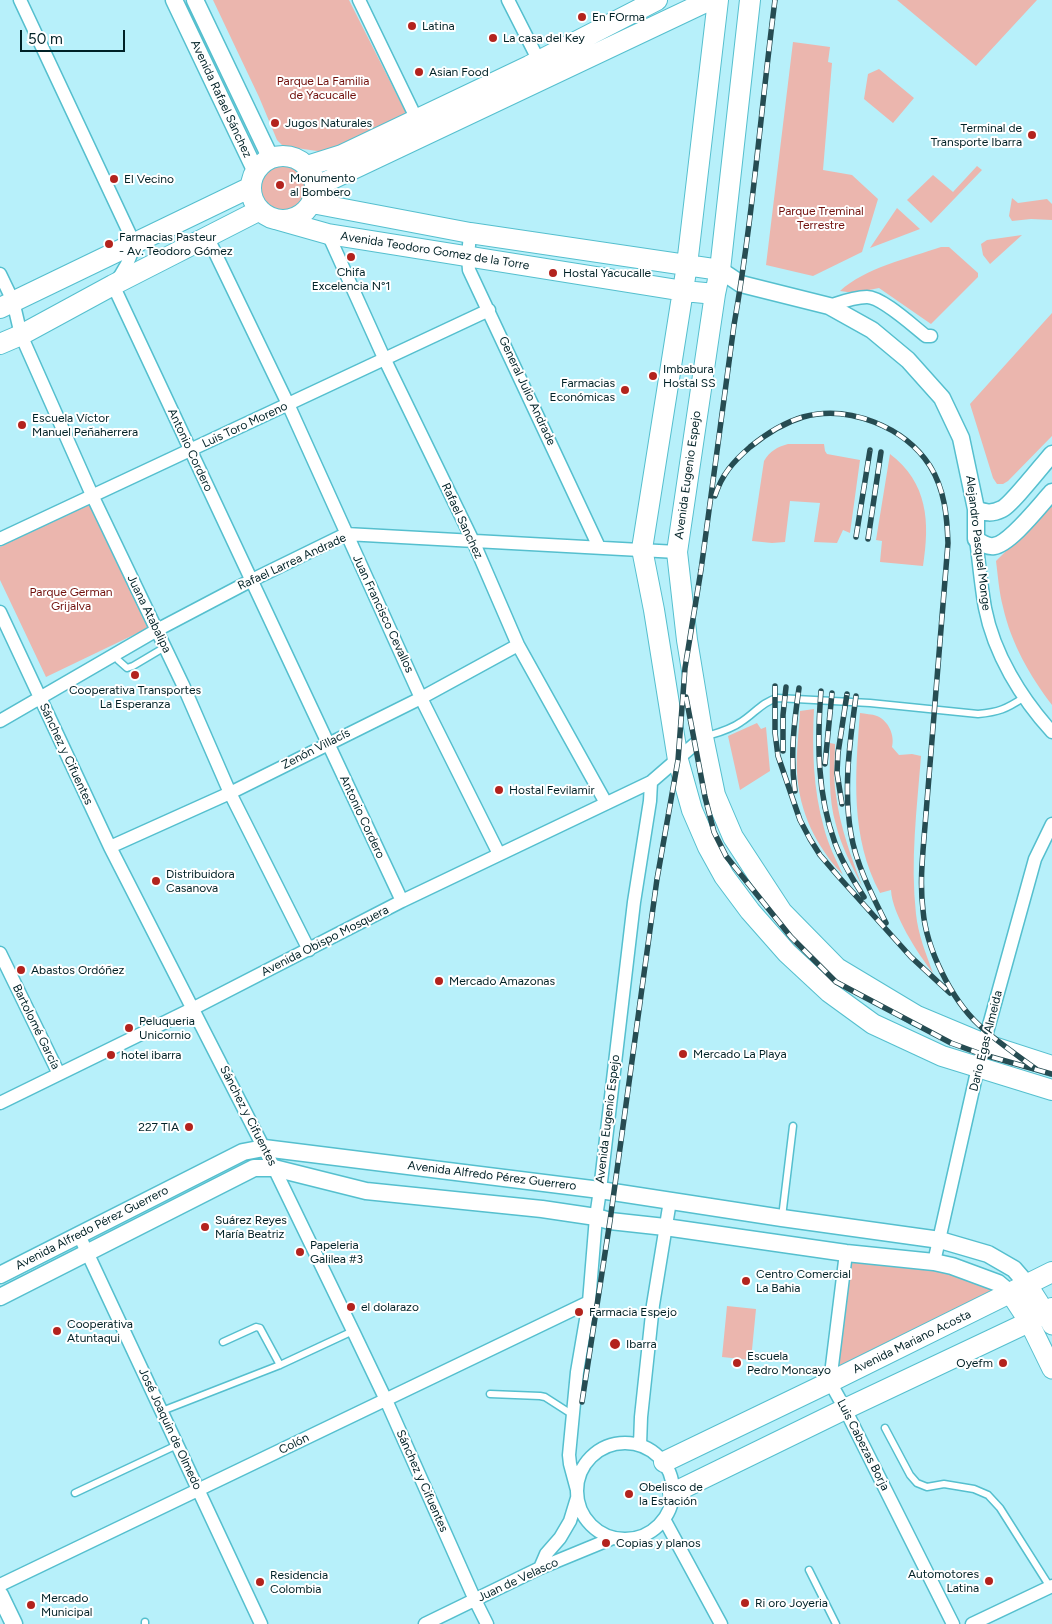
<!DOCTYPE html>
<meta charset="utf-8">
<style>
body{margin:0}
#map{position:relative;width:1052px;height:1624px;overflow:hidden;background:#b7f0fa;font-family:Figtree,sans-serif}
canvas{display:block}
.scale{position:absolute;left:20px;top:30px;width:105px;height:22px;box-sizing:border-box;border:2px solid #002126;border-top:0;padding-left:6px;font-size:15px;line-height:18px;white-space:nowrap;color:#002126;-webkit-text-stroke:4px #fff;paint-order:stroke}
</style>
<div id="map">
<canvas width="1052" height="1624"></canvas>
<div class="scale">50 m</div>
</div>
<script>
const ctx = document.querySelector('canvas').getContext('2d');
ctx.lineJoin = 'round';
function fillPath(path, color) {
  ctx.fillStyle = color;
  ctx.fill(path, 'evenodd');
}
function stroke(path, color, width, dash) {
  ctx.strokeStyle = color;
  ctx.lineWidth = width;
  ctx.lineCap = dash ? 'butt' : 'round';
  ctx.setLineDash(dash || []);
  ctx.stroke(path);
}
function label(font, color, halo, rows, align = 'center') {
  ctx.font = font + ' Figtree,sans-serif';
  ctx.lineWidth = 4;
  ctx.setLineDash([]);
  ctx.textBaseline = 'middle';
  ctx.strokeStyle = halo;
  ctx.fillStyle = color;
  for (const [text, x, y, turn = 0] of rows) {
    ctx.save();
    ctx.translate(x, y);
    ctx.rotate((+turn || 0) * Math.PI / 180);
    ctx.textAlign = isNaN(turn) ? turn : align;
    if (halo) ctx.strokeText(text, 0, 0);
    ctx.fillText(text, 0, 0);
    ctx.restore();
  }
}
fillPath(new Path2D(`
 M 213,0 L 349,0 L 407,115 L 329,155 L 317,151 L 283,146 L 277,140 L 259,97 Z
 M 897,0 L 1037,0 L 976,66 Z
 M 793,42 L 830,47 L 828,62 L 832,63 L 823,170 L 852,175 L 878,199 L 862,252 L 813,276 L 766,265 Z
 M 879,69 L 914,98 L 893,123 L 864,99 L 868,74 Z
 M257 187a24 24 0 1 1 48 0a24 24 0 1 1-48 0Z
 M 977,166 L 982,170 L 931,223 L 907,200 L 933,175 L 953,192 Z
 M 1012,198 L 1018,203 L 1047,199 L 1052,204 L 1052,220 L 1031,219 L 1012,221 L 1009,216 Z
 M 897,208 L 920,229 L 870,248 Z
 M 1022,235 L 990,264 L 983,255 L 981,244 L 987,240 Z
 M 941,247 L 949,247 L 978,273 L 978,277 L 931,324 L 879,288 L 854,293 L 840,291 C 865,268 909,258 941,247 Z
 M 1052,313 L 1052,436 L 1008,481 L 1003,484 L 997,484 L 993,478 L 970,404 Z
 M 788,444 L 824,444 L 825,451 L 827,454 L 860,460 L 850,533 L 843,530 L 837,543 L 814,542 L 820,503 L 790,501 L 785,542 L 772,543 L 752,541 L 764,461 C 770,451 777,447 788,444 Z
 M 890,454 C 928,483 930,522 923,566 L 880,562 L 882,541 L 876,540 Z
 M 89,504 L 148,628 L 46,677 L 0,580 L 0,547 Z
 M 1052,505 L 1052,705 C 1030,676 1011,643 1003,607 C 999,592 998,576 996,561 Z
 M 814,709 C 812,749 813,789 824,828 C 828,844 836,860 843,875 C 816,846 799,812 797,772 C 796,752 799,731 800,711 Z
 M 860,713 C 865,714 872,714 877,716 C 889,721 895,736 892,747 L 899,755 L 912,754 L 921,756 C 917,808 910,861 916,914 C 918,934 926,954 933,973 C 918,954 892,914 891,890 L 880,893 C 850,837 855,775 860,713 Z
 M 757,723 L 761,729 L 766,727 L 770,771 L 740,790 L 728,736 Z
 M 830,743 L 835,744 C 835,761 833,778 836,795 C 840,827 851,856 862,886 C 852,866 841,846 836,825 C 828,798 830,770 830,743 Z
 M 850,1260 L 947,1271 L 975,1281 L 997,1292 L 842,1371 L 837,1366 Z
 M 727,1306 L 756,1309 L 751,1360 L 722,1357 Z`), '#ebb6ae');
const service = new Path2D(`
 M 115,655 L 118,660 L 127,668 L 133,666 L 165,647
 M 704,737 C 717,733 730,730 741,722 C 754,714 762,702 777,698 L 870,703 L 978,714 C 999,712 1006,709 1023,698
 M 782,1217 L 793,1126
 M 223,1342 L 256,1327 L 260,1328 L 280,1365
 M 490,1394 L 540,1396 L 545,1397 L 573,1415
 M 162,1411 L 280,1365 L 353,1331
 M 885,1428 L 910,1475 L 917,1483 L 927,1487 L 944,1484 L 974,1489 L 988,1495 L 1000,1508 L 1050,1587
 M 75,1493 L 177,1445
 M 809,1570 L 836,1624
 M 145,1622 L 145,1624`);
const minor = new Path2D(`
 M 20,0 L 134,243 C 131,260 124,272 113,285 L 402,901
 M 359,0 L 420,126
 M 508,0 L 542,67
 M 470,233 L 468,257 L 469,270 L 599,547
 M 328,234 L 384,358 L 473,541 L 518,645 L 606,803
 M 207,236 L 288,404 L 421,698 L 499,854
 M 0,274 L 13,301 L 21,335 L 92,495 L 183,685 L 230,793 L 309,950
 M 829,306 C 841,302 854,297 867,297 C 882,297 913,326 926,336 L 931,336
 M 0,539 L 489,310
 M 976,539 C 979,562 981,586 985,608 C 994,654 1021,698 1052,732
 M 0,612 L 110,847 L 274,1168 L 353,1331 L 386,1400 L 475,1600 L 487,1624
 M 0,721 L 157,630 L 252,580 L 346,534 L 677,552
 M 110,847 L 230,793 L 421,698 L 518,645
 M 0,953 L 59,1074
 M 0,1103 L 194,1008 L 402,901 L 651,782 L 703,737
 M 79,1235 L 261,1624
 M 846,1253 L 830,1382 L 845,1409 L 953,1624
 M 934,1262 L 981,1054 L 1035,859 L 1052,824
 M577 1491a48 48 0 1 1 96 0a48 48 0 1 1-96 0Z
 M 640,1445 L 641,1417 L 653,1305 L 670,1201
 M 577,1490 L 570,1464 L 569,1455 L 577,1372 L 589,1302 L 596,1217 L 600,1190 L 634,902 L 650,801 L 651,782
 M 664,1519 L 721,1624
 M 540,1568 L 546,1554 L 560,1538 L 570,1521 L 577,1498
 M 0,1585 L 589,1302
 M 425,1624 L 540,1568 L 613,1538
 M 972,1624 L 1052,1586`);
const tertiary = new Path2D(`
 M 174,0 L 256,172
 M 195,0 L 271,159
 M 720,270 L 741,284 L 829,306 L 872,330 L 908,360 L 942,398 L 961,438 L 976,509 L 976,539 C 981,543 987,547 994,546 C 1010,544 1040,505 1052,492
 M 976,509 C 985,513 992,514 1002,509 C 1011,505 1043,464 1052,454
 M 0,1275 L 243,1152 L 264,1148 L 600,1190 L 782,1218 L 940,1240 L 988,1254 L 1014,1269 L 1027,1284
 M 0,1297 L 254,1168 L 274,1168 L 366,1191 L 542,1209 L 596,1217 L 610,1221 L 665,1227 L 846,1253 L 934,1262 L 952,1266 L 998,1283 L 1010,1293
 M 0,1595 L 14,1624`);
const secondary = new Path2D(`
 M 1027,1284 L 1045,1312 L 1052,1325
 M 1010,1293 L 1029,1322 L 1052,1369`);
const primary = new Path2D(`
 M 718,0 L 687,265 L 642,549 L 654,610 L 678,760 L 692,810 L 708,847 L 724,876 L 750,911 L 787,953 L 829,992 L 873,1024 L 942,1056 L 1052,1090
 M 750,0 L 720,270 L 715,294 L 677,552 L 687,640 L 703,737 L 715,795 L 733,837 L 782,912 L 837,968 L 917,1016 L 984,1044 L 1052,1066
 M251 188a32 32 0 1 1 64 0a32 32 0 1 1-64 0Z
 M 307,166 L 342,155 L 529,66 L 657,0
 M 315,187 L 710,0
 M 312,203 L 470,233 L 720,270
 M 275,219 L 328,234 L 684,291 L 715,294
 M 0,308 L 251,187
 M 0,344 L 21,335 L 113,285 L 260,210
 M 664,1462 L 830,1382 L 1052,1272
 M 673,1493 L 845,1409 L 1029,1322 L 1052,1308`);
stroke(service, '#55bfce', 9);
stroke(minor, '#55bfce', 15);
stroke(tertiary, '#55bfce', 19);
stroke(secondary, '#55bfce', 21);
stroke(primary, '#55bfce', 22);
stroke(service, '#fff', 6);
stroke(minor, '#fff', 12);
stroke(tertiary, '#fff', 16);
stroke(secondary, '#fff', 19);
stroke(primary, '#fff', 20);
const rail = new Path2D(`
 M 715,496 C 722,474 733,462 750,447 C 766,434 783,423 803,417 C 848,404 905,427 930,466 C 945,490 947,517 948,543 L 924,838 C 922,862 920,886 923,910 C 926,948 951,999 979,1025 C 996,1041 1017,1055 1036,1069
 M 856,537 L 870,450
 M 868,539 L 881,452
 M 775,686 L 775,733 L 778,756 L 800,820 L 810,839 L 820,855 L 838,876 L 911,957 L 950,993
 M 821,691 C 817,742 817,794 835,843 C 842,862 853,880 864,897
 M 856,696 C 850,741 843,788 851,834 C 856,864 872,895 886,923
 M 686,697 L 705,797 L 714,832 L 726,856 L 791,937 L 836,982 L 951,1043 L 981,1054 L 1052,1074
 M 783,751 L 783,715 L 786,687
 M 825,764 L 832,693
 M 795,791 C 790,756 794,723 799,688
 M 842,804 L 837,773 L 838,753 L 847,694
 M 582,1402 L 610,1221 L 657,879 L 678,760 L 685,668 L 701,570 L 734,325 C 753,217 761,108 775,0`);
stroke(rail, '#264c52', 5.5);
stroke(rail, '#fff', 4, [11]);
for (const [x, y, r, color] of [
 [582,17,5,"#b3231d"],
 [412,26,5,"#b3231d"],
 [493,38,5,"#b3231d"],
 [419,72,5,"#b3231d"],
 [275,123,5,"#b3231d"],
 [1032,135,5,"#b3231d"],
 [114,179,5,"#b3231d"],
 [280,185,5,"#b3231d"],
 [109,244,5,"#b3231d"],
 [351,257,5,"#b3231d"],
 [553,273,5,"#b3231d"],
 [653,376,5,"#b3231d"],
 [625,390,5,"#b3231d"],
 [22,425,5,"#b3231d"],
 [135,675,5,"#b3231d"],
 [499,790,5,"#b3231d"],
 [156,881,5,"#b3231d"],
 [21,970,5,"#b3231d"],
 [439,981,5,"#b3231d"],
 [129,1028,5,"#b3231d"],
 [683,1054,5,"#b3231d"],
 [111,1055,5,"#b3231d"],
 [189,1127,5,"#b3231d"],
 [205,1227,5,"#b3231d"],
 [300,1252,5,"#b3231d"],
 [746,1281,5,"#b3231d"],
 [351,1307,5,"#b3231d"],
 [579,1312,5,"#b3231d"],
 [57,1331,5,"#b3231d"],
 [615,1344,6,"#b3231d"],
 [737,1363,5,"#b3231d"],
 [1003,1363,5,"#b3231d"],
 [629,1494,5,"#b3231d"],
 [606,1543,5,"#b3231d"],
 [989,1581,5,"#b3231d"],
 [260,1582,5,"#b3231d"],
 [745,1603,5,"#b3231d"],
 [31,1605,5,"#b3231d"]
]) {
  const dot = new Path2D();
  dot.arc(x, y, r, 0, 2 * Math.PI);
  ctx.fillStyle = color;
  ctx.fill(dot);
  stroke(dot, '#fff', 2);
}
label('12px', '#002126', '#fff', [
 ["En FOrma",592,17],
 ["Latina",422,26],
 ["La casa del Key",503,38],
 ["Asian Food",429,72],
 ["Jugos Naturales",285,123],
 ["Terminal de",1022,128,"right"],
 ["Transporte Ibarra",1022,142,"right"],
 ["Monumento",290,178],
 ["al Bombero",290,192],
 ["El Vecino",124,179],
 ["Farmacias Pasteur",119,237],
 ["- Av. Teodoro Gómez",119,251],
 ["Chifa",351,272,"center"],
 ["Excelencia N°1",351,286,"center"],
 ["Hostal Yacucalle",563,273],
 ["Imbabura",663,369],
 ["Hostal SS",663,383],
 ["Farmacias",615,383,"right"],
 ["Económicas",615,397,"right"],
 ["Escuela Víctor",32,418],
 ["Manuel Peñaherrera",32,432],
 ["Cooperativa Transportes",135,690,"center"],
 ["La Esperanza",135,704,"center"],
 ["Hostal Fevilamir",509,790],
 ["Distribuidora",166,874],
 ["Casanova",166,888],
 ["Abastos Ordóñez",31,970],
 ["Mercado Amazonas",449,981],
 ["Peluqueria",139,1021],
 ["Unicornio",139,1035],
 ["Mercado La Playa",693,1054],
 ["hotel ibarra",121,1055],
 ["227 TIA",179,1127,"right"],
 ["Suárez Reyes",215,1220],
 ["María Beatriz",215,1234],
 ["Papeleria",310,1245],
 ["Galilea #3",310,1259],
 ["Centro Comercial",756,1274],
 ["La Bahia",756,1288],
 ["el dolarazo",361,1307],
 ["Farmacia Espejo",589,1312],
 ["Cooperativa",67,1324],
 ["Atuntaqui",67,1338],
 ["Ibarra",626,1344],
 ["Escuela",747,1356],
 ["Pedro Moncayo",747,1370],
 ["Oyefm",993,1363,"right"],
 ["Obelisco de",639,1487],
 ["la Estación",639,1501],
 ["Copias y planos",616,1543],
 ["Automotores",979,1574,"right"],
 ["Latina",979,1588,"right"],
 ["Residencia",270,1575],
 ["Colombia",270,1589],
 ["Mercado",41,1598],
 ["Municipal",41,1612],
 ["Ri oro Joyeria",755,1603]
], 'left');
label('12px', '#71100c', '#fff', [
 ["Parque La Familia",323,81],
 ["de Yacucalle",323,95],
 ["Parque Treminal",821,211],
 ["Terrestre",821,225],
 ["Parque German",71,592],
 ["Grijalva",71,606]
]);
label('12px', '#002126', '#fff', [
 ["Avenida Rafael Sánchez",221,99,65],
 ["Avenida Teodoro Gomez de la Torre",435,251,9],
 ["General Julio Andrade",527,391,65],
 ["Luis Toro Moreno",245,425,-25],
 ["Antonio Cordero",190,450,65],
 ["Avenida Eugenio Espejo",688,475,-82],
 ["Rafael Sanchez",462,521,65],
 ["Alejandro Pasquel Monge",978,543,83],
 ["Rafael Larrea Andrade",292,562,-25],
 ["Juana Atabalipa",149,614,64],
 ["Juan Francisco Cevallos",383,614,65],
 ["Zenón Villacís",316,749,-27],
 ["Sánchez y Cifuentes",66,754,65],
 ["Antonio Cordero",362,817,65],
 ["Avenida Obispo Mosquera",325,941,-27],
 ["Bartolomé García",36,1027,64],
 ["Dario Egas Almeida",986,1041,-76],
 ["Sánchez y Cifuentes",248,1116,63],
 ["Avenida Eugenio Espejo",608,1119,-83],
 ["Avenida Alfredo Pérez Guerrero",492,1176,7],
 ["Avenida Alfredo Pérez Guerrero",92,1228,-27],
 ["Avenida Mariano Acosta",912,1342,-26],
 ["José Joaquin de Olmedo",170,1429,65],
 ["Colón",294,1444,-26],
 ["Luis Cabezas Borja",863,1445,63],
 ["Sánchez y Cifuentes",422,1481,66],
 ["Juan de Velasco",518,1580,-25]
]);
</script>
